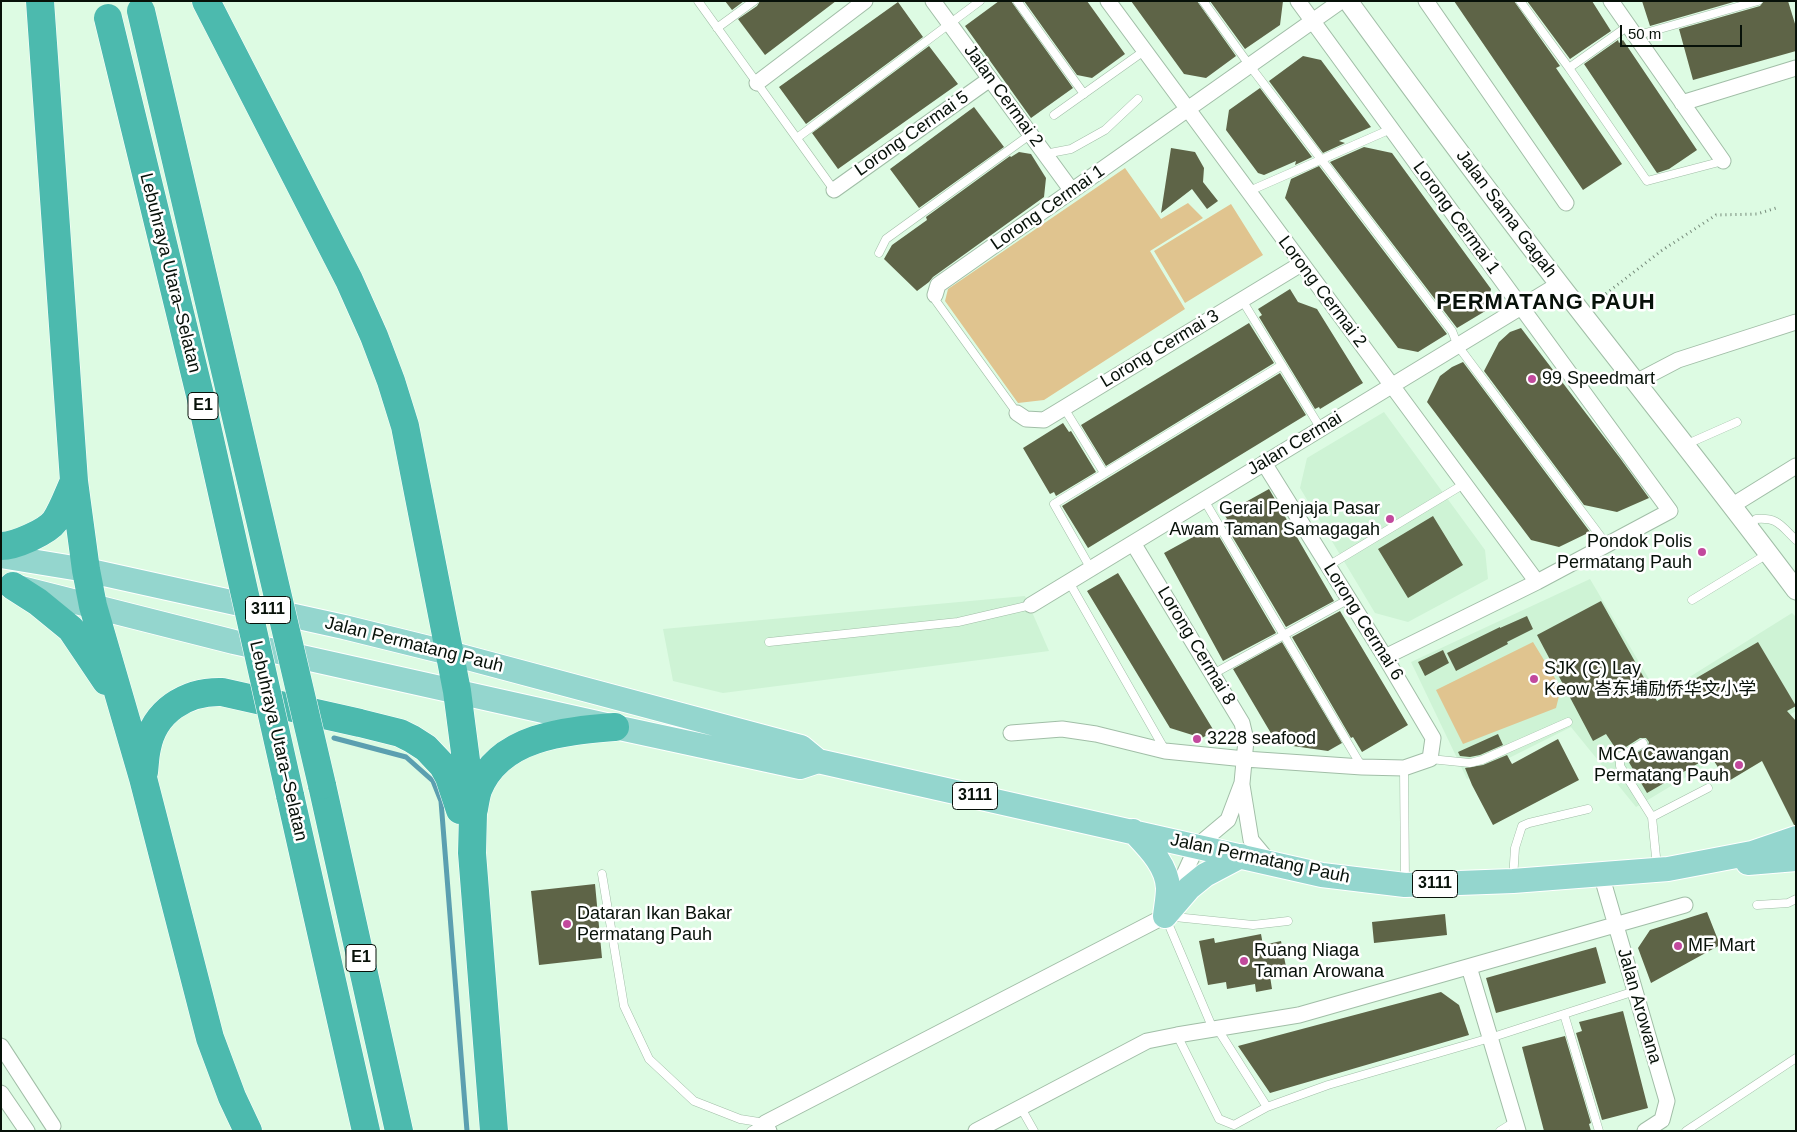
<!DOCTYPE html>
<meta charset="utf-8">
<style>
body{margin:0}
#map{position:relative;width:1797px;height:1132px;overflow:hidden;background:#ddfbe3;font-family:Helvetica,sans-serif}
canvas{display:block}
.frame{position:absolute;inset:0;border:2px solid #071109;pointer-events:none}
.scale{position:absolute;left:1620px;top:25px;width:122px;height:22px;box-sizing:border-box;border:2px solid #071109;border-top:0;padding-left:6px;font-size:15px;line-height:18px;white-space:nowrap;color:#071109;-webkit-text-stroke:4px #fff;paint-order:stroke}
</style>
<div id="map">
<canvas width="1797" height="1132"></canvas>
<div class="frame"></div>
<div class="scale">50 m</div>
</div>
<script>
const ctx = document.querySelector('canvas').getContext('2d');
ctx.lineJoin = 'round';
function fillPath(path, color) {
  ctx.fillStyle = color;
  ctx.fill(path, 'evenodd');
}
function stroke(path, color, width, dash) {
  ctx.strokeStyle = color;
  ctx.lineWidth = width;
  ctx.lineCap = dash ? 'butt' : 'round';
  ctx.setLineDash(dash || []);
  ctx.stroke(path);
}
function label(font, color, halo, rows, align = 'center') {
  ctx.font = font + ' Helvetica,"Noto Sans SC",sans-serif';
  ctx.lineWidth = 5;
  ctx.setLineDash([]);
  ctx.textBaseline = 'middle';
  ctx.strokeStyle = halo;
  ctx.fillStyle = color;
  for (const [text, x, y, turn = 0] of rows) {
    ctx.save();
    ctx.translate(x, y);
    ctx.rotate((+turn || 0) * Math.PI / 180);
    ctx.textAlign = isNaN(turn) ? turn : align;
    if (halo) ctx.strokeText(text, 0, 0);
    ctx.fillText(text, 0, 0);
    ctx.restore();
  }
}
fillPath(new Path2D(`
 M 1384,412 L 1485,550 L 1488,579 L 1408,622 L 1375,613 L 1300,488 L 1307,458 Z
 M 1590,579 L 1659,696 L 1792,613 L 1796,617 L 1796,711 L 1636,807 L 1571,727 L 1467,779 L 1411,662 Z
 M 1025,596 L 1049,651 L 723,693 L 673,681 L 663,629 Z`), '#cef3d5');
fillPath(new Path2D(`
 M 1125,168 L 1161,219 L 1188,203 L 1203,218 L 1150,251 L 1185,309 L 1044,400 L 1018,403 L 945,301 L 948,289 Z
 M 1231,204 L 1263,255 L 1185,303 L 1154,251 Z
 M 1533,642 L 1561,688 L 1556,708 L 1463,744 L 1436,690 Z`), '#e0c48f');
stroke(new Path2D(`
 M 334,738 L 406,757 L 433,781 L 441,801 L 467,1131`), '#5b9fb0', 5);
fillPath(new Path2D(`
 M 725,1 L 744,1 L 732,10 Z
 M 760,1 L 836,1 L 765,55 L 738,19 L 757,6 Z
 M 999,1 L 1011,1 L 1073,88 L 1031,118 L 965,26 Z
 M 1024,1 L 1087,1 L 1125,54 L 1092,78 L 1077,75 Z
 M 1131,1 L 1197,1 L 1236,56 L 1206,78 L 1184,74 Z
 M 1210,1 L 1283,1 L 1280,25 L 1245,49 Z
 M 1454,1 L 1514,1 L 1560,66 L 1556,68 L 1622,164 L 1583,190 Z
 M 1527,1 L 1592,1 L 1611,31 L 1570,59 Z
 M 1642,1 L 1737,1 L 1650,26 Z
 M 1764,1 L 1788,1 L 1796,27 L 1796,51 L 1693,80 L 1679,29 L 1760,6 Z
 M 898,2 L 923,37 L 806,124 L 779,87 Z
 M 1618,40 L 1619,43 L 1623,40 L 1697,150 L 1669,169 L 1657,173 L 1584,64 Z
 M 929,46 L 958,84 L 838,169 L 812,133 Z
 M 1303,56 L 1321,60 L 1371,127 L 1339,141 L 1345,143 L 1323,153 L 1269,81 Z
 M 1260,88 L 1312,157 L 1295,165 L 1296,161 L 1264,175 L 1258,173 L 1226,130 L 1229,110 Z
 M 974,107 L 1004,147 L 919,208 L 890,169 Z
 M 1364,147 L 1392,153 L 1491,289 L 1487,310 L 1457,328 L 1330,162 Z
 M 1171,148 L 1195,152 L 1204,168 L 1203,182 L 1218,201 L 1207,209 L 1192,189 L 1161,213 Z
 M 1019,152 L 1031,154 L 1046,178 L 1044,197 L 933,277 L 929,282 L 917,291 L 884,259 L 892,245 L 927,220 L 926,217 L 1010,156 L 1011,157 Z
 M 1319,166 L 1447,334 L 1418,352 L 1398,348 L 1285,198 L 1291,179 Z
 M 1290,289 L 1298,302 L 1317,309 L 1363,383 L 1320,409 L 1319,407 L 1315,409 L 1259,317 L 1262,315 L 1258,309 Z
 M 1249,323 L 1274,363 L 1106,466 L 1081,425 Z
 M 1521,328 L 1620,458 L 1649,498 L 1617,512 L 1584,505 L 1484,371 L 1499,342 L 1510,332 Z
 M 1463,362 L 1478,382 L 1590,532 L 1559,547 L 1531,540 L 1427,402 L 1440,376 L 1452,367 Z
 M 1280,373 L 1306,415 L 1088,548 L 1062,506 Z
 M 1063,423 L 1069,432 L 1071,431 L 1096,472 L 1056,496 L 1054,492 L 1050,494 L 1023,448 Z
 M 1269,489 L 1334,601 L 1286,627 L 1223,521 L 1227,519 L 1224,514 Z
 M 1433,516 L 1463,565 L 1408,598 L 1378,549 Z
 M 1213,526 L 1276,633 L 1223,661 L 1164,553 Z
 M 1118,573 L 1214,731 L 1202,738 L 1170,728 L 1087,591 Z
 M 1601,601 L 1657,701 L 1758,642 L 1796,706 L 1787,711 L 1796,721 L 1796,825 L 1794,825 L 1762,761 L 1727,782 L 1711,756 L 1647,793 L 1627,759 L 1648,746 L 1649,742 L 1646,738 L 1640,738 L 1618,752 L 1606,734 L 1593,741 L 1537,635 Z
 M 1340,611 L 1408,725 L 1362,752 L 1353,737 L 1351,738 L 1292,637 Z
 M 1527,616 L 1533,629 L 1507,642 L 1508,644 L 1456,671 L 1447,653 L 1500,627 L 1500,628 Z
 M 1282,642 L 1342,743 L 1328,751 L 1293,746 L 1272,735 L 1233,669 Z
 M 1443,650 L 1449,663 L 1425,676 L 1418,662 Z
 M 1498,734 L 1503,745 L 1480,755 L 1470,757 L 1460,756 L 1458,752 Z
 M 1558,739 L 1579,780 L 1493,825 L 1472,785 L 1465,768 L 1483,765 L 1507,755 L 1512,764 Z
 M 595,884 L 602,958 L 539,965 L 531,891 Z
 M 1707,912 L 1720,945 L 1651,983 L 1638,948 L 1650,930 Z
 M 1445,914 L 1447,935 L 1374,943 L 1372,922 Z
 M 1261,934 L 1263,945 L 1281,941 L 1287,972 L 1270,976 L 1272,989 L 1256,992 L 1255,984 L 1227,989 L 1226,982 L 1208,985 L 1199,941 L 1214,938 L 1215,943 Z
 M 1596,947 L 1606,983 L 1496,1013 L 1486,978 Z
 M 1441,992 L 1459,1005 L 1469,1035 L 1270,1093 L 1238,1046 Z
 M 1623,1011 L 1648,1108 L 1602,1120 L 1576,1033 L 1582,1031 L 1579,1022 Z
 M 1565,1036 L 1591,1123 L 1589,1124 L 1591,1131 L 1544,1131 L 1522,1047 Z`), '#5e6447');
const service = new Path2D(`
 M 698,1 L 834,190
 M 1017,1 L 1084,94
 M 1203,1 L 1250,66 L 1452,331 L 1458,346 L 1607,545
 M 1520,1 L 1569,68 L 1647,181 L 1723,161
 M 717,28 L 754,1
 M 1635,36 L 1758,1
 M 1569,68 L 1628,26
 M 1054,115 L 1144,51
 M 797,138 L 980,1
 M 1045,154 L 1071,149 L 1105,130 L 1138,99
 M 1247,192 L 1391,129
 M 879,253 L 886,239 L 1031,134
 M 935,295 L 936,301 L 1017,413
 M 1242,300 L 1321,429
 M 1064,408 L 1104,473
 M 1685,445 L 1737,422
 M 1204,500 L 1362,767
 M 1750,528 L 1756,519 C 1778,517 1781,526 1796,540
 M 1328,566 L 1464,484
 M 1091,569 L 1054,504 L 1282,365
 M 1069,582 L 1165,750
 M 1692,600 L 1769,553
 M 769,642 L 958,622 L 1031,605
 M 1213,674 L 1349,599
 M 1643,743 L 1620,757 L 1620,766 L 1652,817 L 1657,867
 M 1430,759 L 1470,763 L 1482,760 L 1568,722
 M 1404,768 L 1405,881
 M 1652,817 L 1708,788
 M 602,874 L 624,1006 L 649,1059 L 694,1101 L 740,1119 L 765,1123
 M 1513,879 L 1515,848 L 1522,826 L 1529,823 L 1588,809
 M 1757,905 L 1788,903 L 1796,899
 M 1564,1014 L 1599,1131
 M 1217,1028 L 1267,1107
 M 1213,1029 L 1165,916 L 1253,925 L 1288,921
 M 1177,1035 L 1219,1119 L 1234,1125 L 1267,1107 L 1328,1085 L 1490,1038 L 1635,991
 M 1021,1108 L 1034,1131
 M 751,1131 L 765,1123
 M 1500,1131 L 1516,1121
 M 1686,1131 L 1796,1058`);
const minor = new Path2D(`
 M 933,1 L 1072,191
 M 1108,1 L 1537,582
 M 1298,1 L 1670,511 L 1537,582 L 1385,657
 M 1426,1 L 1566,203
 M 1611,1 L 1723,161
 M 757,83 L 865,1
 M 1682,103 L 1796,68
 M 834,190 L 990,79
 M 935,295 L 938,285 L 1341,1
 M 1636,382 L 1678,360 L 1796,322
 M 1017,413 L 1026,419 L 1044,420 L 1301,264
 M 1733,505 L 1796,466
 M 1031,605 L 1559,284
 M 1011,733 L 1062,729 L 1096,734 L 1165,751 L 1245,759 L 1362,767 L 1404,768 L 1430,759 L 1433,738 L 1385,657 L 1264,463
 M 1242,785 L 1251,840 L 1271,864
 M 1601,874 L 1667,1101 L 1662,1120 L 1645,1131
 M 1469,967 L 1518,1131
 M 1,1046 L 53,1126
 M 1,1093 L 27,1131
 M 769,1131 L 765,1123 L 1165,916 L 1197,846 L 1228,820 L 1242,783 L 1246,740 L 1242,723 L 1133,543
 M 976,1131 L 1147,1041 L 1177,1035 L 1299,1015 L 1685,905`);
const tertiary = new Path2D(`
 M 1348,1 C 1418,97 1488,192 1560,285 C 1639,387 1719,487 1796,590`);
const primary = new Path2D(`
 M 1,556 L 86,570 L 344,627 L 449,653 L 801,747 L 818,761 L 1322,875 L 1405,885 L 1513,881 L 1668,869 L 1752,853 L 1796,838
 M 21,588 L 234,642 L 615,727 L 800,767 L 818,761
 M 1133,831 C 1148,847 1167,865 1168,888 C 1168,898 1166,907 1165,916
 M 1748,863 L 1796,859
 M 1165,916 L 1189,888 L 1205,875 L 1241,856`);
const motorway = new Path2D(`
 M 40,1 L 74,481 L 86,570 L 93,606 L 143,778 L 210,1038 L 232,1097 L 248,1131
 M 206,1 L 349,280 L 374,336 L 391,381 L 405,426 L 457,691 L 473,814 L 472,853 L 494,1131
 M 1,546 C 15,546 47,532 55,521 C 63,509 68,494 74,481
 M 13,586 L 38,602 L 71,629 L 106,681
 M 144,772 C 145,764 145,756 147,748 C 154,711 186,691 222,692 L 360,723 L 400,733 L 412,739 L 426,748 L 443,766 L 449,777 L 460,810
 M 322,785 L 399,1131
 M 290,795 L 366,1131
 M 474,809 C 475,803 476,796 478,790 C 499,736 565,731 615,727`);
stroke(service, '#a1bea7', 9);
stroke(minor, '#a1bea7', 17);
stroke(tertiary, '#a1bea7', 21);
stroke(primary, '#fff', 26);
stroke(motorway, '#fff', 29);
stroke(new Path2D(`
 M 1594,303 L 1661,251 L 1716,215 L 1757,214 L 1776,208`), '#778b7b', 3, [1, 4]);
stroke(service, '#fff', 8);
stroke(minor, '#fff', 15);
stroke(tertiary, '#fff', 19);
stroke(primary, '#94d6ce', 24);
stroke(motorway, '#4cbaae', 28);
const motorwayBridge = new Path2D(`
 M 141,11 L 322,785
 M 108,18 L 200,395 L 290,795`);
stroke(motorwayBridge, '#fff', 29, []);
stroke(motorwayBridge, '#4cbaae', 28);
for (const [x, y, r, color] of [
 [1532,379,5,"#c2499d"],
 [1390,519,5,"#c2499d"],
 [1702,552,5,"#c2499d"],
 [1534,679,5,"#c2499d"],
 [1197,739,5,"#c2499d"],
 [1739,765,5,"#c2499d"],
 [567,924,5,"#c2499d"],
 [1678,946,5,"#c2499d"],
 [1244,961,5,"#c2499d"]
]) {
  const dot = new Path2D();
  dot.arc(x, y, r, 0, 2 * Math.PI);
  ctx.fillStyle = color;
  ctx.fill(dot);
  stroke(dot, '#fff', 2);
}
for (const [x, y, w] of [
 [203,406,30],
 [268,610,45],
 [975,796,45],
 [1435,884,45],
 [361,958,30]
]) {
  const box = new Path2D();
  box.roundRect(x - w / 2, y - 13.5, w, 27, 4);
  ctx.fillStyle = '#fff';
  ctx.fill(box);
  stroke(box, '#071109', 1);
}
label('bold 16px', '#071109', null, [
 ["E1",203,406],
 ["3111",268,610],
 ["3111",975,796],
 ["3111",1435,884],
 ["E1",361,958]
]);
label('18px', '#071109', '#fff', [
 ["Jalan Cermai 2",1003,96,54],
 ["Lorong Cermai 5",912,134,-35],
 ["Lorong Cermai 1",1048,208,-35],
 ["Jalan Sama Gagah",1506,214,53],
 ["Lorong Cermai 1",1456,218,54],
 ["Lebuhraya Utara–Selatan",170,273,76],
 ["Lorong Cermai 2",1322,292,53],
 ["Lorong Cermai 3",1160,349,-31],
 ["Jalan Cermai",1295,444,-31],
 ["Lorong Cermai 6",1363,622,58],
 ["Jalan Permatang Pauh",414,645,14],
 ["Lorong Cermai 8",1196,646,59],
 ["Lebuhraya Utara–Selatan",278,741,77],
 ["Jalan Permatang Pauh",1260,859,12],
 ["Jalan Arowana",1639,1006,74]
]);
label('18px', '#071109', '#fff', [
 ["99 Speedmart",1542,379],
 ["Gerai Penjaja Pasar",1380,509,"right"],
 ["Awam Taman Samagagah",1380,530,"right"],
 ["Pondok Polis",1692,542,"right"],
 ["Permatang Pauh",1692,563,"right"],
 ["SJK (C) Lay",1544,669],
 ["Keow 峇东埔励侨华文小学",1544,690],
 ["3228 seafood",1207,739],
 ["MCA Cawangan",1729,755,"right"],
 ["Permatang Pauh",1729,776,"right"],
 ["Dataran Ikan Bakar",577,914],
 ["Permatang Pauh",577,935],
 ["MF Mart",1688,946],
 ["Ruang Niaga",1254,951],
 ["Taman Arowana",1254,972]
], 'left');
ctx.letterSpacing = '1px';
label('bold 22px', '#071109', '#fff', [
 ["PERMATANG PAUH",1546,303]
]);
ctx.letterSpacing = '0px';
</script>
